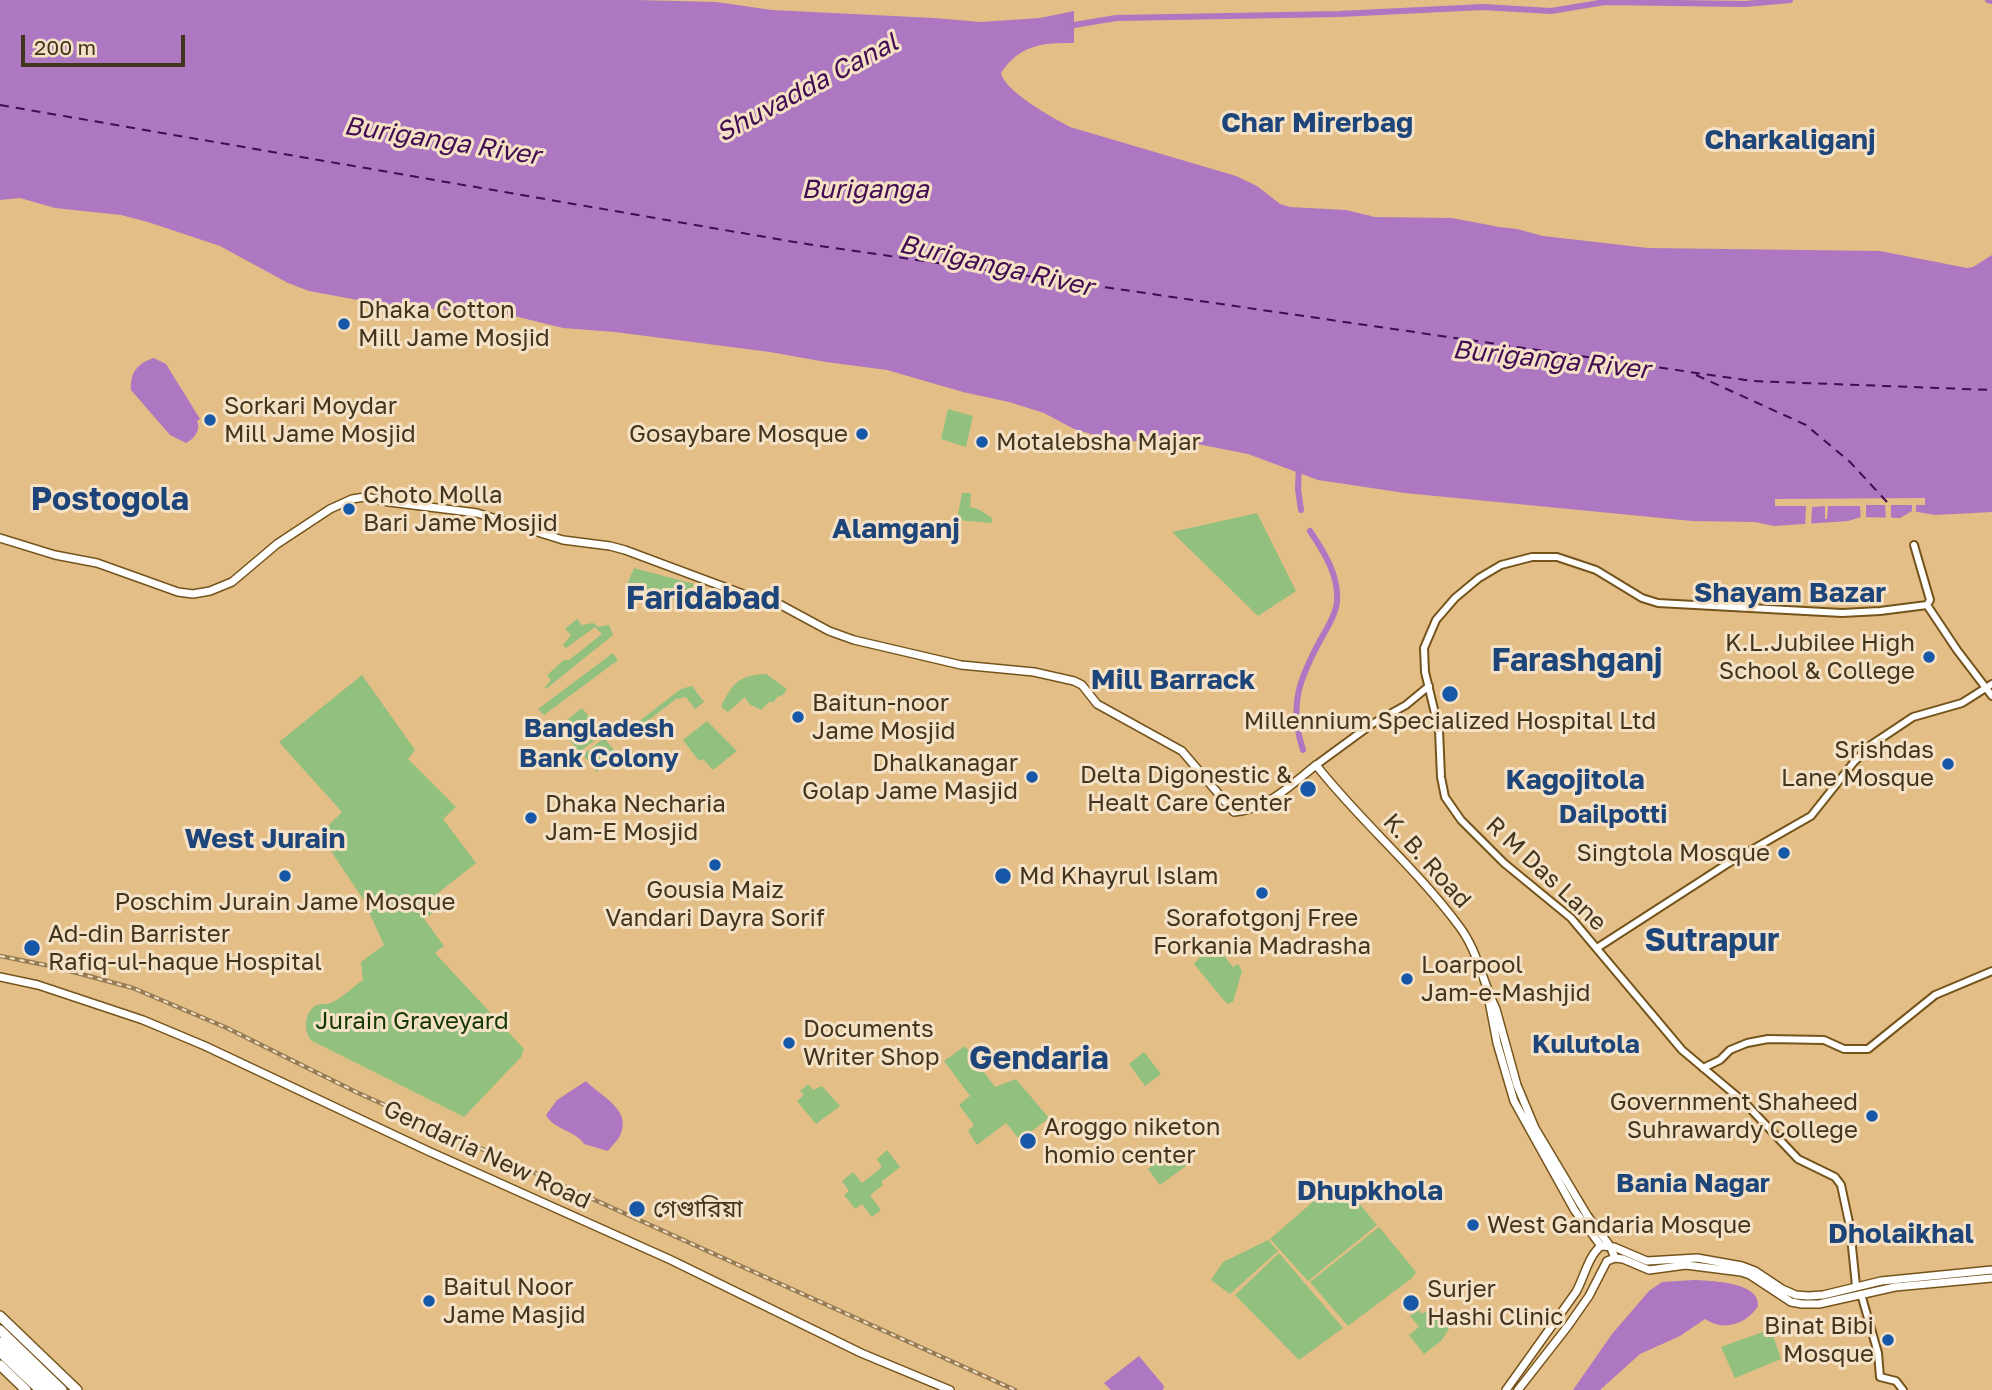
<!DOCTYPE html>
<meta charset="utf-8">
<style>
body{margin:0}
#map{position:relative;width:1992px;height:1390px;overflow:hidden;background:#e3be86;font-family:"Golos Text",sans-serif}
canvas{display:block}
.scale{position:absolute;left:21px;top:35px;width:164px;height:32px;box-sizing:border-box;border:4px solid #43341d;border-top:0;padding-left:9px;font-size:21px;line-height:24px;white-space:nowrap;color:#43341d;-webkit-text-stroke:5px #f5e2c6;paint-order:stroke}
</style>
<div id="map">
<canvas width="1992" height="1390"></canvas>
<div class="scale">200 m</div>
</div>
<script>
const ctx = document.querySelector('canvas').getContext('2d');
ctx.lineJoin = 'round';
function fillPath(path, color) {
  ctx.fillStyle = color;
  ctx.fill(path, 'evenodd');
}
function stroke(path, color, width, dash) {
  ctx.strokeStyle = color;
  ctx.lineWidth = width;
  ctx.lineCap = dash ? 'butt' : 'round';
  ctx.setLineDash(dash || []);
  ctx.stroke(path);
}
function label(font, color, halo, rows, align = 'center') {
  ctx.font = font + ' "Golos Text","Noto Sans Bengali",sans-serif';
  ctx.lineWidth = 6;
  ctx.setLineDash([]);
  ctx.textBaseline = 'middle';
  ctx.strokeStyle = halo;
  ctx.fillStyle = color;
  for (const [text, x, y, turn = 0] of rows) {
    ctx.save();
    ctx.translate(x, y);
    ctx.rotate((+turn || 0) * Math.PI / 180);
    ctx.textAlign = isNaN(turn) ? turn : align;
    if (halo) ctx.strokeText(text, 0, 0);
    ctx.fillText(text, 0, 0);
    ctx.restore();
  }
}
fillPath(new Path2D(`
 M 948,409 L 973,416 L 966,447 L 941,439 Z
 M 962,493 L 971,493 L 970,507 L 978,509 L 992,518 L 992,523 L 957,520 Z
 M 1257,513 L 1296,591 L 1258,616 L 1172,532 Z
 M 634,568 L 694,584 L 682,602 L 626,587 Z
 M 577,619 L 582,625 L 593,623 L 598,627 L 609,625 L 613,635 L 546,689 L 545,687 L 551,680 L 547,675 L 564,660 L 569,660 L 602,634 L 595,627 L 566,648 L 563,645 L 571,635 L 565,629 Z
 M 613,653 L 618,660 L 544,715 L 538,709 Z
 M 766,674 L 787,689 L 783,695 L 777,697 L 774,702 L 769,702 L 761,710 L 749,704 L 745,697 L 728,712 L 721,707 C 732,684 738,675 766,674 Z
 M 362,675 L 415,750 L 408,759 L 456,807 L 443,819 L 476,863 L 433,897 L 440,908 L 424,919 L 444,946 L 435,953 L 524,1049 L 521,1057 L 464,1117 L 312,1041 C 304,1033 303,1014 315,1006 C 319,1003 326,1005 331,1003 C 342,998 353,987 363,980 L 361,962 L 384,945 L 363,899 L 331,851 L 335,847 L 332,843 L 328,846 L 320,834 L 342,812 L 279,742 Z
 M 692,686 L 704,702 L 695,709 L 686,697 L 676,699 L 641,726 L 638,722 L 681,689 Z
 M 582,708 L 603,734 L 579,752 L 559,726 Z
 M 707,721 L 737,751 L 713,770 L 703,759 L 699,761 L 683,740 Z
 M 604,738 L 614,750 L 605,757 L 608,761 L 597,772 L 583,755 Z
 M 1211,939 L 1233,967 L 1238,964 L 1242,971 L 1233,1002 L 1227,1004 L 1194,964 L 1201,956 L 1197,950 Z
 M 965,1046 L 995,1087 L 1016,1079 L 1049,1118 L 1020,1140 L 1006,1123 L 977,1145 L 968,1131 L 974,1125 L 959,1105 L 970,1096 L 944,1061 Z
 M 1144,1052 L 1161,1074 L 1145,1086 L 1129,1064 Z
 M 808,1084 L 813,1090 L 822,1086 L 840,1106 L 816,1124 L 797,1101 L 804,1095 L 800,1091 Z
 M 887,1150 L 900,1167 L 881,1182 L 883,1185 L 870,1195 L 881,1210 L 872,1217 L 862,1204 L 855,1209 L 844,1195 L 849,1191 L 842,1181 L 853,1172 L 862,1183 L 882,1167 L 877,1159 Z
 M 1163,1157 L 1169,1164 L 1180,1157 L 1186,1166 L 1160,1185 L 1148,1169 Z
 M 1337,1181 L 1346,1192 L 1348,1190 L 1377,1225 L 1308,1281 L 1270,1239 Z
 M 1379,1227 L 1416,1272 L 1412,1278 L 1348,1326 L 1310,1282 Z
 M 1268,1240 L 1278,1251 L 1230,1294 L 1211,1280 L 1223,1262 Z
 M 1279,1253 L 1343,1328 L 1299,1360 L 1235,1295 Z
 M 1431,1308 L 1449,1329 L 1441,1341 L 1424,1354 L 1409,1335 L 1419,1327 L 1410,1316 L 1419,1310 L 1422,1314 Z
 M 1771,1329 L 1781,1359 L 1735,1378 L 1721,1347 Z`), '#92c07f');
fillPath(new Path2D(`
 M 0,0 L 637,0 L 716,2 L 772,10 L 934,18 L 981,22 L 1040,18 L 1074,11 L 1074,43 C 1043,43 1020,44 1001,73 C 1004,91 1053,118 1070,127 L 1236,176 L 1257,186 L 1280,204 L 1290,207 L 1346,210 L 1375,217 L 1452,218 L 1499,227 L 1517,229 L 1543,236 L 1648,248 L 1880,251 L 1967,268 L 1973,267 L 1992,255 L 1992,512 L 1935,515 L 1912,511 L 1900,518 L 1861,517 L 1848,521 L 1774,526 L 1755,522 L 1692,521 L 1405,493 L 1318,480 L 1248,454 L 1187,442 L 1122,441 L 1094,435 L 1074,429 L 1044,413 L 1009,402 L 963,392 L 887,370 L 826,362 L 770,352 L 615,332 L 563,328 L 510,315 L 385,305 L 309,291 L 288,283 L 220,246 L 148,222 L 121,215 L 55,208 L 20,198 L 0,200 Z
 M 154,358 L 166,364 L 200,419 L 197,421 C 201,430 194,439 186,443 L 170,435 L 131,390 C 130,372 138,363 154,358 Z
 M 586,1081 C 599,1095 631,1109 621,1133 C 619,1140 612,1145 608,1151 L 584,1144 C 575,1130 554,1130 546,1115 L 557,1100 Z
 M 1694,1280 C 1712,1281 1760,1282 1758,1306 C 1747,1324 1723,1332 1705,1319 L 1680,1336 L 1640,1354 L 1600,1390 L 1573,1390 L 1612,1334 L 1649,1291 L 1662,1282 Z
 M 1139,1356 L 1164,1386 L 1163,1390 L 1111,1390 L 1104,1383 Z`), '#ad77c1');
fillPath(new Path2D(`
 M 1925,498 L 1925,505 L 1916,505 L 1916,515 L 1912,515 L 1912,505 L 1891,505 L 1891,521 L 1886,521 L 1885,505 L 1866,505 L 1866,521 L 1861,521 L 1860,506 L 1828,506 L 1827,519 L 1825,519 L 1825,506 L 1812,507 L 1811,527 L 1805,528 L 1806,506 L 1775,506 L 1775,499 Z`), '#e3be86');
stroke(new Path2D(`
 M 1988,0 L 1992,1
 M 1068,26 L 1116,18 L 1339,14 L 1483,7 L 1551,11 L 1605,2 L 1745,4 L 1790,0
 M 1299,467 L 1298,489 L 1301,510
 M 1303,750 C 1288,705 1300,677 1322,637 C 1328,627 1336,613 1337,602 C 1339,575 1324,552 1310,531`), '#ad77c1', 6);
stroke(new Path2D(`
 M 0,105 L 800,243 L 1752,381 L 1992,390
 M 1696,375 L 1806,425 L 1850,462 L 1887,502`), '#410c51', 2, [9, 7]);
const minor = new Path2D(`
 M 1914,545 L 1930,600 L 1927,605 L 1957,650 L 1992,696
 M 1316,765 L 1372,724 L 1406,705 L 1429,686
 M 1597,948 L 1727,864 L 1811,816 L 1854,762 L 1871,745 L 1913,717 L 1962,703 L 1992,684
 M 1703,1068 L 1720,1060 L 1730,1050 L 1747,1043 L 1768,1039 L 1824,1040 L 1844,1049 L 1868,1049 L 1935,995 L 1992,971
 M 1856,1286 L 1850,1227 L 1841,1185 L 1835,1177 L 1798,1159 L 1745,1103 L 1682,1050 L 1571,918 L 1504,863 L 1461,820 L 1445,797 L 1441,777 L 1439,730 L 1425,672 L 1424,648 L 1436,620 L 1455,598 L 1479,578 L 1501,565 L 1532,557 L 1557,557 L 1596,570 L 1642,598 L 1658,603 L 1842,613 L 1880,611 L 1927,605
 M 1861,1294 L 1878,1353 L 1880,1377 L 1896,1381 L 1903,1390`);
const major = new Path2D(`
 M 0,538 L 55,555 L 97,563 L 178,592 L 193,594 L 210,591 L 232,582 L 277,544 L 330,509 L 352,499 L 365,497 L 389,502 L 477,513 L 563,540 L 610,546 L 625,550 L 743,594 L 779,604 L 829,631 L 854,640 L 961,665 L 1034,672 L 1074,681 L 1082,685 L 1097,704 L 1182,751 L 1234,812 C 1266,810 1291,785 1316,765 C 1360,821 1416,868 1459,926 C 1478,951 1482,981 1496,1009 L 1517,1085 L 1535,1128 L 1587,1215 L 1610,1246 L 1615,1258
 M 0,977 L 38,985 L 143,1020 L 205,1046 L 428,1151 L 671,1260 L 861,1353 L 950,1390
 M 1489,1001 L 1497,1043 L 1514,1101 L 1575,1211 L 1601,1246
 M 1506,1390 L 1576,1292 C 1584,1278 1588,1256 1601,1246 L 1614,1247 L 1647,1261 L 1697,1258 L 1742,1266 L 1755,1271 L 1782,1289 L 1796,1295 L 1808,1296 L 1823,1295 L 1881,1281 L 1992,1270
 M 1518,1390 L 1568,1326 L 1589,1296 L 1607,1261 L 1615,1258 L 1623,1259 L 1649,1270 L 1686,1265 L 1741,1272 L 1750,1275 L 1791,1302 L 1802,1304 L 1819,1304 L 1895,1287 L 1992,1278`);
const highway = new Path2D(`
 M 0,1316 L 77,1390
 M 0,1330 L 62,1390
 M 0,1342 L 51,1390
 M 0,1352 L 40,1390
 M 0,1365 L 26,1390`);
stroke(minor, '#75541c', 10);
stroke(major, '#75541c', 10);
stroke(highway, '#75541c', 12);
stroke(minor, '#fff', 6);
stroke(major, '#fff', 7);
stroke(highway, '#fff', 9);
const rail = new Path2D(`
 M 0,956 L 55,967 L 133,988 L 227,1028 L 356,1092 L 1015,1390`);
stroke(rail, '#967c54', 4.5);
stroke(rail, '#f5e2c6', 2, [5]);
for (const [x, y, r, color] of [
 [344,324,7,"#1757a7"],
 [210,420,7,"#1757a7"],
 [862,434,7,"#1757a7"],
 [982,442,7,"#1757a7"],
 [349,509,7,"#1757a7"],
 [1929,657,7,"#1757a7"],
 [1450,694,9,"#1757a7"],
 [798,717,7,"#1757a7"],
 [1948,764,7,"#1757a7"],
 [1032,777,7,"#1757a7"],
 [1308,789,9,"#1757a7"],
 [531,818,7,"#1757a7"],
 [1784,853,7,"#1757a7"],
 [715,865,7,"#1757a7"],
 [285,876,7,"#1757a7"],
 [1003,876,9,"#1757a7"],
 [1262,893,7,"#1757a7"],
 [32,948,9,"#1757a7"],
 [1407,979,7,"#1757a7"],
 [789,1043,7,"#1757a7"],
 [1872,1116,7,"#1757a7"],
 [1028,1141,9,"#1757a7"],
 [637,1209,9,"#1757a7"],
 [1473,1225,7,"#1757a7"],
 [429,1301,7,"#1757a7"],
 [1411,1303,9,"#1757a7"],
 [1888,1340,7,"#1757a7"]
]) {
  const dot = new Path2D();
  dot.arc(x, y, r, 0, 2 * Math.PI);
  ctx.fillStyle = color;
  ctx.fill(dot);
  stroke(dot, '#f5e2c6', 2.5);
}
label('24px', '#43341d', '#f5e2c6', [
 ["Dhaka Cotton",358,310],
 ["Mill Jame Mosjid",358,338],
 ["Sorkari Moydar",224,406],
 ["Mill Jame Mosjid",224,434],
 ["Gosaybare Mosque",848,434,"right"],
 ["Motalebsha Majar",996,442],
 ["Choto Molla",363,495],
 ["Bari Jame Mosjid",363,523],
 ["K.L.Jubilee High",1915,643,"right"],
 ["School & College",1915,671,"right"],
 ["Baitun-noor",812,703],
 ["Jame Mosjid",812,731],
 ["Millennium Specialized Hospital Ltd",1450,721,"center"],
 ["Srishdas",1934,750,"right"],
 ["Lane Mosque",1934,778,"right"],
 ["Dhalkanagar",1018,763,"right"],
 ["Golap Jame Masjid",1018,791,"right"],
 ["Delta Digonestic &",1292,775,"right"],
 ["Healt Care Center",1292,803,"right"],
 ["Dhaka Necharia",545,804],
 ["Jam-E Mosjid",545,832],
 ["Singtola Mosque",1770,853,"right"],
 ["Md Khayrul Islam",1019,876],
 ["Gousia Maiz",715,890,"center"],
 ["Vandari Dayra Sorif",715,918,"center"],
 ["Poschim Jurain Jame Mosque",285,902,"center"],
 ["Sorafotgonj Free",1262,918,"center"],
 ["Forkania Madrasha",1262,946,"center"],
 ["Ad-din Barrister",48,934],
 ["Rafiq-ul-haque Hospital",48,962],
 ["Loarpool",1421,965],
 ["Jam-e-Mashjid",1421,993],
 ["Documents",803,1029],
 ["Writer Shop",803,1057],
 ["Government Shaheed",1858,1102,"right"],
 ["Suhrawardy College",1858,1130,"right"],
 ["Aroggo niketon",1044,1127],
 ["homio center",1044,1155],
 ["গেণ্ডারিয়া",653,1209],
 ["West Gandaria Mosque",1487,1225],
 ["Baitul Noor",443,1287],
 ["Jame Masjid",443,1315],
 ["Surjer",1427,1289],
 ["Hashi Clinic",1427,1317],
 ["Binat Bibi",1874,1326,"right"],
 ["Mosque",1874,1354,"right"]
], 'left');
label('24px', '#43341d', '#f5e2c6', [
 ["K. B. Road",1427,861,48],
 ["R M Das Lane",1546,874,43],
 ["Gendaria New Road",487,1155,25]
]);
label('24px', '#143800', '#f5e2c6', [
 ["Jurain Graveyard",412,1021]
]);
label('italic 26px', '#410c51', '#f5e2c6', [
 ["Shuvadda Canal",807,88,-28],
 ["Buriganga River",442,141,9],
 ["Buriganga",865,190],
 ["Buriganga River",996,266,13],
 ["Buriganga River",1551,360,6]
]);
label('bold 26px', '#1e457a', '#f5e2c6', [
 ["Bangladesh",599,729],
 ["Bank Colony",599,759],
 ["Dailpotti",1613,815],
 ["Kulutola",1586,1045],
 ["Bania Nagar",1693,1184]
]);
label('bold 28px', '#1e457a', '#f5e2c6', [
 ["Char Mirerbag",1317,123],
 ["Charkaliganj",1790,140],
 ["Alamganj",896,529],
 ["Shayam Bazar",1790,593],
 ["Mill Barrack",1173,680],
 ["Kagojitola",1575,780],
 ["West Jurain",265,839],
 ["Dhupkhola",1370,1191],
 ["Dholaikhal",1901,1234]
]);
label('bold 32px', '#1e457a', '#f5e2c6', [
 ["Postogola",110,500],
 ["Faridabad",703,599],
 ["Farashganj",1577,661],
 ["Sutrapur",1712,941],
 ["Gendaria",1039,1059]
]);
</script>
